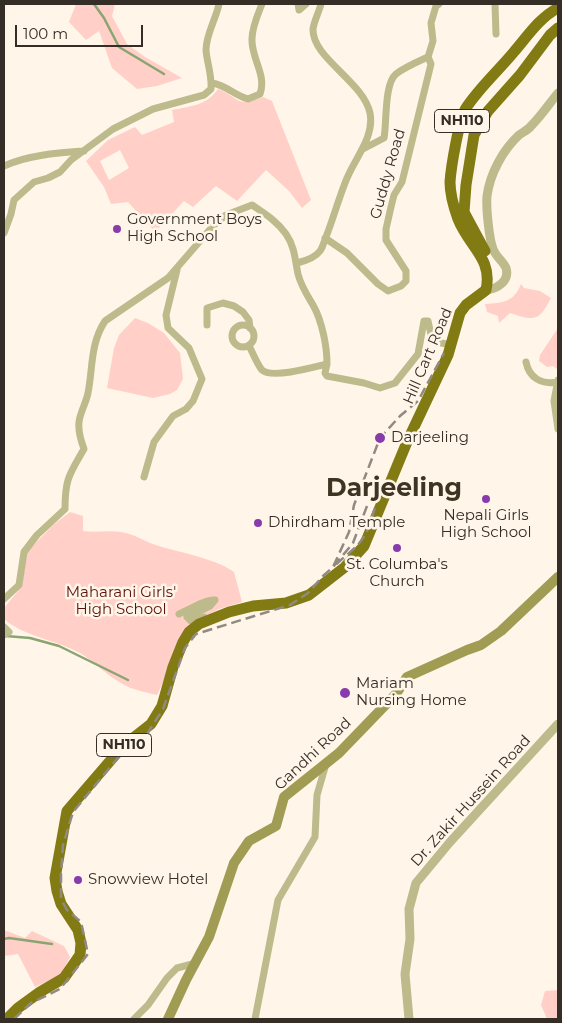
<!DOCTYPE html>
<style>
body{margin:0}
#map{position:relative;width:562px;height:1023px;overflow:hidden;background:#fff6e9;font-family:Montserrat,sans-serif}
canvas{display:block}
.frame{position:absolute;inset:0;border:5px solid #342e26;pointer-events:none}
.scale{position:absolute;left:15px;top:25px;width:128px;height:22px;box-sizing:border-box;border:2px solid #342e26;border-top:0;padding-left:6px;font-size:15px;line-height:18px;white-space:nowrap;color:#342e26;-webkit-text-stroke:4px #fff6e9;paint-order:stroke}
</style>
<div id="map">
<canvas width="562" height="1023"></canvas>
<div class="frame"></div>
<div class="scale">100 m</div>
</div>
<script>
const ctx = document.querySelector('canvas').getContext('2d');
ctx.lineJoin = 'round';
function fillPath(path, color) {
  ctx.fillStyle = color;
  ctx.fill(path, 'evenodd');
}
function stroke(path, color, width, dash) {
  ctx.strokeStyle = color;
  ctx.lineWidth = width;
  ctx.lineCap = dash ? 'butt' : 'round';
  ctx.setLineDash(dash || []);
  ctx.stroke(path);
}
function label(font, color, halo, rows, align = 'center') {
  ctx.font = font + ' Montserrat,sans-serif';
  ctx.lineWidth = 5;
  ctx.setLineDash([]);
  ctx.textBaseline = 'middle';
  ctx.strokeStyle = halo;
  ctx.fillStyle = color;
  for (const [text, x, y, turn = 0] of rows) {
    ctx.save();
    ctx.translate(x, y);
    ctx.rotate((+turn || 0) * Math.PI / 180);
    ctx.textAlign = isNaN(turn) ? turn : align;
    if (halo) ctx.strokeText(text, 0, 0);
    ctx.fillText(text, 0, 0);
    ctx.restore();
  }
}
fillPath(new Path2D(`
 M 76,4 L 115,4 L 112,16 L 127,44 L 145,57 L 182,78 L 157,86 L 137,89 L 112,68 L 99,31 L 86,40 L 69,22 Z
 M 218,89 C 241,98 234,108 263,97 L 272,101 L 311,200 L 302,208 L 289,191 L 266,170 L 237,201 L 216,186 L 193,207 L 184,201 L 155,232 L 128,202 L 111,204 L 104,187 L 86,161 L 108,140 L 135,127 L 142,135 L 174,122 L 172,110 C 191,106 206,106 218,89 ZM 120,150 L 129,168 L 109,180 L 100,161 Z
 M 521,284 L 524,288 L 540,291 L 551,298 C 539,322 534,321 510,313 L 499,323 L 498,316 L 487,312 L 485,304 C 503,303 514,302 521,284 Z
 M 135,318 L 148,323 L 164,333 L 180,353 L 183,379 L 177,390 L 170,394 L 153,398 L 107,388 L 114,348 L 119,335 Z
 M 558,328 L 558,370 L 553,366 L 547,367 L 539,361 L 540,355 Z
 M 70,512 L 83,516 L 83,531 C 95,533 108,530 121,532 C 134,534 142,540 153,544 C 179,553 212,557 234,572 L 242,602 L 219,609 L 191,624 L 157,695 C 145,692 132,690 121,683 C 106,675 95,662 80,653 C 56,640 23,636 4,619 L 4,608 L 22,586 L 27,552 L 53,525 Z
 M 4,930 L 25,938 L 32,931 L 64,946 L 70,957 L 60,976 L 35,987 L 18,954 L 4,956 Z
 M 558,990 L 558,1019 L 547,1019 L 541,1005 L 545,991 Z`), '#ffcfc8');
stroke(new Path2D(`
 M 94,4 L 104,18 L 119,47 L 164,74
 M 6,636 L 30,638 L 59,646 L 128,680
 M 4,939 L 9,938 L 52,944`), '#8aa571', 2.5);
stroke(new Path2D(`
 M 298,4 L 299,10 L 306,4
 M 495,4 L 496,34
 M 212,83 C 226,85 234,95 248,99 L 260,94 C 267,75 251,58 252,39 C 252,27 258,14 262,4
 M 363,149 L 384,138 C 387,122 384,84 396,74 C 405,67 417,62 428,57 L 433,41 L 431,23 L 436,6 L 439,4
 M 4,166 C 28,155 57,153 84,151
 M 4,233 L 11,214 L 14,200 L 34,182 L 48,178 L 60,172 L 71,160 L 113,129 L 153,109 L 204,95 L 211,89 C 212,75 207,63 206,50 C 206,34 216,19 219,4
 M 325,238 L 347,253 L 378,284 L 388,291 L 401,286 L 406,281 L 406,271 L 386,240 L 386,229 L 391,207 L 394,195 L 402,182 L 431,64 L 428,57
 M 297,263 C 305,261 315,258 320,251 C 323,247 324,241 326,237 C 333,219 338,201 345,183 C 353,160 375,138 370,113 C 363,81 312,58 313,29 C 314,21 319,12 321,4
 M 207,325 L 207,308 L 223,303 L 234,306 L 243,312 L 249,320 L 250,328
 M232 336a11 11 0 1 1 22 0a11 11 0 1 1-22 0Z
 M 249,346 C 253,353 257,364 262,370 C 271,379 315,367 327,364 L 325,373 L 327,376 L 364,383 L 380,388 L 395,383 L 418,354 L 424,321 L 428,321 L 432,339 L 437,342 L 451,345
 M 526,362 C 529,378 542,385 557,382
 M 558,380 L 554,401 L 558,429
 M 144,477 L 154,442 L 173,416 L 186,409 L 193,401 L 202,379 L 189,348 L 168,328 L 166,315 L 177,270
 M 4,599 L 19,585 L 24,552 L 37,535 L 65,509 C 65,479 69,475 84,449 C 81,441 78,431 79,422 C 80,413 86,403 88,393 C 93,368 90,344 105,321 L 168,278 L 213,226 L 226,215 L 252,205 C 265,214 277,221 286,234 C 295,247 295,260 298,274 C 301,286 307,295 313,305 C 322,321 327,346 327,364
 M 179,614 C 189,610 206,599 215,600 L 210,606 L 187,617 L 191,621 L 204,617
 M 4,627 L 9,632 L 4,635
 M 134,1019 L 148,1005 L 167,978 L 177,968 L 196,963
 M 255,1019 L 278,900 L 315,837 L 317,795 L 326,764`), '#bdba8c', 7);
stroke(new Path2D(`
 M 486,290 C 497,289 510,281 506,268 C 503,261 496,257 493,249 C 489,238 486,208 487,196 C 490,173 503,150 519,135 C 523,132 528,130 531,126 C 541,116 549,104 558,93
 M 409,1019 L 405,974 L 410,939 L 409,909 L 416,883 L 450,842 L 558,724`), '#bdba8c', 9);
stroke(new Path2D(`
 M 168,1019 L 186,980 L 209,937 L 234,863 L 249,841 L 276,826 L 284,797 L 339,753 L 396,694 L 407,677 L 467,650 L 481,645 L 501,631 L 558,577`), '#a09c53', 10);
stroke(new Path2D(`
 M 485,251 L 464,212 L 466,185 L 474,135 L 488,111 L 520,75 L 550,35 L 558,28
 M 7,1019 L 18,1008 L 40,992 L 64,978 L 80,955 L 81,943 L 78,930 L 61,904 L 57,891 L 55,878 L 67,811 L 123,746 L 151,724 L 162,706 L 173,667 L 183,642 L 189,632 L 199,624 L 229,612 L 253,606 L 286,603 L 309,595 L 345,567 L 364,546 L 407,442 L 448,355 L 460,313 L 466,305 L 486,290 C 493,258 469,247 458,219 C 454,208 450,194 450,182 C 451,167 459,119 466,108 C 479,88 498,71 513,53 C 527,37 539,18 558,8`), '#827b14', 11);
stroke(new Path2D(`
 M 367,506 L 353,543 L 333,567 L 357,546 L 366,534 L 375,508
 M 14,1019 L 31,1003 L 60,989 L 88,954 L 81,922 L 67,910 L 61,899 L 61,874 L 63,845 L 73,812 L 122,753 L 147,734 L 163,709 L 185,648 L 196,634 L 290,605 L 308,593 L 323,576 L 333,567 L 349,532 L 354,505 L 380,438 L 400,416 L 418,401 L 444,353`), '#918a80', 2.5, [10, 5]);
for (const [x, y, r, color] of [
 [117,229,5,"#873bac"],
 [380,438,6,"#873bac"],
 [486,499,5,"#873bac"],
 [258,523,5,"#873bac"],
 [397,548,5,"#873bac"],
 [345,693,6,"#873bac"],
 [78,880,5,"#873bac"]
]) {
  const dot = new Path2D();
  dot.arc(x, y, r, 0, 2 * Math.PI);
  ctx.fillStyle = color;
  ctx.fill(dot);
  stroke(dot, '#fff6e9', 2);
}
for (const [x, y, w] of [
 [462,121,55],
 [124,745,55]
]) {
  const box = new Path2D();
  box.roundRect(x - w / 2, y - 11.5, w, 23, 4);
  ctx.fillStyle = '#fff6e9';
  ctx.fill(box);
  stroke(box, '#342e26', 1);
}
label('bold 14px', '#342e26', null, [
 ["NH110",462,121],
 ["NH110",124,745]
]);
label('15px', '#342e26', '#fff6e9', [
 ["Guddy Road",388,174,-74],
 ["Hill Cart Road",428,356,-67],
 ["Gandhi Road",313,754,-43],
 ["Dr. Zakir Hussein Road",471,801,-48]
]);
label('15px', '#342e26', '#fff6e9', [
 ["Government Boys",127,220],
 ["High School",127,237],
 ["Darjeeling",391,438],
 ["Nepali Girls",486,516,"center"],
 ["High School",486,533,"center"],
 ["Dhirdham Temple",268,523],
 ["St. Columba's",397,565,"center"],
 ["Church",397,582,"center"],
 ["Mariam",356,684],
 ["Nursing Home",356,701],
 ["Snowview Hotel",88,880]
], 'left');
label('15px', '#5e120c', '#fff6e9', [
 ["Maharani Girls'",121,593],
 ["High School",121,610]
]);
label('bold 25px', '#3f3422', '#fff6e9', [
 ["Darjeeling",394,489]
]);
</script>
